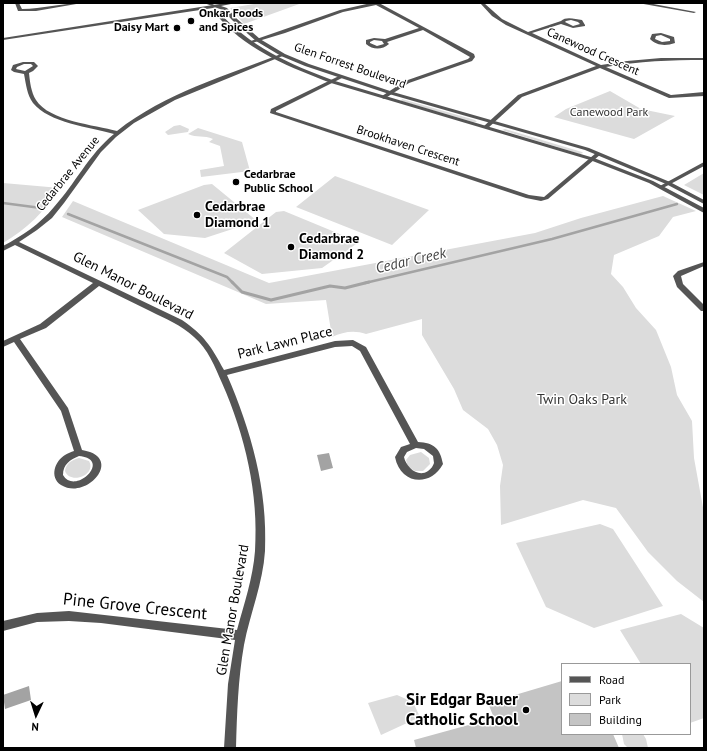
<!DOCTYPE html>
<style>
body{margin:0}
#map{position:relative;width:707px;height:751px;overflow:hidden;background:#fff;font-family:"PT Sans",sans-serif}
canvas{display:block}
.frame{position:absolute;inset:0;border:4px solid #000;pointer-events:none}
.legend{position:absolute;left:561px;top:663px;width:130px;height:72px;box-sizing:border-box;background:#fff;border:1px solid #999;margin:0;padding:5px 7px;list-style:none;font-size:12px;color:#000}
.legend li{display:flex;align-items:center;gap:8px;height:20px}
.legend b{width:20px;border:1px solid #999}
.north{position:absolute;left:16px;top:695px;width:40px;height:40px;-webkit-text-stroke:3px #fff;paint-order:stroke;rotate:184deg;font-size:11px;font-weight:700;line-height:16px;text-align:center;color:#000}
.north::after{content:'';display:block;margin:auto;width:14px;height:18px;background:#000;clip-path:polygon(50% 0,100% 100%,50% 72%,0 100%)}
</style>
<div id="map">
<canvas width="707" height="751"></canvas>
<div class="frame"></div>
<ul class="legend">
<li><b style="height:5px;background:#555"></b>Road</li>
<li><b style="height:11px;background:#dcdcdc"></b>Park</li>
<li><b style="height:11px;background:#c4c4c4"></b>Building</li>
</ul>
<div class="north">N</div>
</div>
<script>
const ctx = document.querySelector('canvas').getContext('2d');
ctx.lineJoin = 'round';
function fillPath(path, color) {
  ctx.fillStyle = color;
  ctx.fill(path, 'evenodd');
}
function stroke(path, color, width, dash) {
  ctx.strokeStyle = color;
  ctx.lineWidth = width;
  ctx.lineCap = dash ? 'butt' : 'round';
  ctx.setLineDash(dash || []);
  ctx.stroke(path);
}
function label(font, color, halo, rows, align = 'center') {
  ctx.font = font + ' "PT Sans",sans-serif';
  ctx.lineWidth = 3;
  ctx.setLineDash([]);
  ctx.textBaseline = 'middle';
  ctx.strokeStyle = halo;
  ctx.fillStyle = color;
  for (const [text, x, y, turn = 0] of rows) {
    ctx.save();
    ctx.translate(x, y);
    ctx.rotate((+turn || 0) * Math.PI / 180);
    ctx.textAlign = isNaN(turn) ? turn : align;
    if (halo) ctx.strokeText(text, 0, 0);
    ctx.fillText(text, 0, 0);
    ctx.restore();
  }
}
fillPath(new Path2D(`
 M 260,3 L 302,3 L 244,24 L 230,8 Z
 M 610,91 L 641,109 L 675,116 L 634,139 L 554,117 L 566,109 Z
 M 402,99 L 475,120 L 477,122 L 473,122 L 401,101 Z
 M 180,125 L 189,129 L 188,132 L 168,135 L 165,132 L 174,126 Z
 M 198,128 L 242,142 L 250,171 L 201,177 L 200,170 L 224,166 L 220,146 L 209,142 L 213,139 C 204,135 197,138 188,134 Z
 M 505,129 L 582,152 L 583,153 L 580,154 L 502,130 Z
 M 704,173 L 704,195 L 684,185 Z
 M 335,176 L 429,210 L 392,245 L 296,207 Z
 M 3,183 L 60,188 C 45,211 27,229 3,243 Z
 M 212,184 L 257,221 L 205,238 L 164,234 L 138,210 L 204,185 Z
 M 663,196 L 696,211 L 673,217 L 659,236 L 614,255 L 611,274 L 623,287 L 636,308 L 656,330 L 671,367 L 677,395 L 692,421 L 694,458 L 704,513 L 704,602 L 677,581 L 648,552 L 616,508 L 583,500 L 501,525 L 500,486 L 503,465 L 497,445 L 488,429 L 463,410 L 454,389 L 422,335 L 422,319 L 366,334 C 354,330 343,332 332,337 L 326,300 L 266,304 L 62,217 L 73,201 L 269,283 L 535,233 L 581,218 Z
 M 284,211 L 359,242 L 322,268 L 262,274 L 224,253 L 276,212 Z
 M 421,452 L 429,458 L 430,464 L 423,471 L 415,471 L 408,467 L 406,460 L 410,455 Z
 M 79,458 L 89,461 C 97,475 70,485 65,471 C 66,463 72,460 79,458 Z
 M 600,524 L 613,529 L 663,606 L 594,628 L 546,607 L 516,543 Z
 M 681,614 L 704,628 L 704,718 L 690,723 L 690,664 L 641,664 L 620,630 Z
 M 397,695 L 413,702 L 420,717 L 381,735 L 368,703 Z
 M 622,734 L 643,734 L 646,739 L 648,748 L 628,748 L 624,744 Z`), '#dcdcdc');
fillPath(new Path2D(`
 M 329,453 L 333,468 L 321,471 L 317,455 Z
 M 29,686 L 31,700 L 5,709 L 3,695 Z`), '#a3a3a3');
stroke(new Path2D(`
 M 3,203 L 41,208
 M 68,214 L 227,277 L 233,283
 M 365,283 L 552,239 L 677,204`), '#a3a3a3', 2.5);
stroke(new Path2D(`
 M 232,282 L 242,292 L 271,300 L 330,286 L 345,288 L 369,282`), '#a3a3a3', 3);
fillPath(new Path2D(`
 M 562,681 L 562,734 L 613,734 L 619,748 L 416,748 L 414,740 L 494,718 L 488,703 Z`), '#c4c4c4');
fillPath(new Path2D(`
 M 15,3 L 19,3 L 22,9 C 42,9 62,3 82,3 L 36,11 L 18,11 Z
 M 204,3 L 210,3 L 217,6 L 215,7 Z
 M 371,3 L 379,3 L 474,54 L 475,57 L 472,61 L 409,83 L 384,99 L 382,98 L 382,96 L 405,81 L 468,59 L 470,57 L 423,30 L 387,42 L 389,44 C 382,50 373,50 366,44 L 366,40 L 374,38 L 385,39 L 419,28 L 376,5 L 343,12 L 285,33 L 252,43 L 248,42 L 340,10 ZM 374,40 L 382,41 L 384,44 L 377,46 L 370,43 L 370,42 Z
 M 480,3 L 484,3 L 502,19 L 528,32 L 561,21 C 566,16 575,19 582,20 L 585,25 L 585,26 L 573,28 L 561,24 L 532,33 L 601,65 L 627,61 L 661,58 L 704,58 L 704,60 C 671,60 639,61 606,67 L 671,95 L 704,92 L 704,96 L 669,98 L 600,68 L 522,97 L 488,128 L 484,128 L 484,126 L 518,95 L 596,66 L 506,25 L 492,16 ZM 571,20 L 578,22 L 580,24 L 573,26 L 565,22 L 566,21 Z
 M 638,3 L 648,3 L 696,12 L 694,13 Z
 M 661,33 L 674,37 L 675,43 C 666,46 657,46 650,39 L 652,34 ZM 661,35 L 670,39 L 670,41 L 662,42 L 655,39 L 656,36 Z
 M 281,54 L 285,55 L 175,100 L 134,123 L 116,137 L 101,152 L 64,203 L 52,218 L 37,230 L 19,242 L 182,320 C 204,335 211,346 224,370 L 335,341 L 353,340 L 366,347 L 418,442 C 434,443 440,448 443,464 C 430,488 400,484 395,457 L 401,447 L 410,444 L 360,351 L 352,346 L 335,347 L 227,375 C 251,430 268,490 265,551 C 263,583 250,614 244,645 C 238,679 237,714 236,748 L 224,748 L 228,684 L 235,640 L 101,623 L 69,621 L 37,622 L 3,631 L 3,621 L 37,613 L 69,611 L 237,630 C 244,604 253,578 255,551 C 259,494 245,435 222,383 C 215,367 208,349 194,337 C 181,325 166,319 150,311 C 133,303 116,294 99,286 L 46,328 L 20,339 L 68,408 L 82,450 C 125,457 87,501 61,485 C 49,477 55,461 65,455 C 68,453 71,452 74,451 L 61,411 L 14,342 L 3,347 L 3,341 L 40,324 L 93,283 L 15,245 L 3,251 L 3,246 C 22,236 40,224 54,207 C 75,184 89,154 114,134 C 90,127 49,123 33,103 C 27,95 26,84 24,74 L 14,72 L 11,70 L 13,65 L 23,62 L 34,62 L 38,66 L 33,71 L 29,73 C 30,82 31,92 36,100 C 49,121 95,125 117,131 C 165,93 225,76 281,54 ZM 24,64 L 31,64 L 33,66 L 25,71 L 16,69 L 17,67 ZM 416,448 L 424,449 L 433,456 L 434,463 C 433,466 431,469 428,471 C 418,478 406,467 404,457 L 407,452 ZM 79,456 C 113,459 75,496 63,475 C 63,464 70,460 79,456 Z
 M 339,76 L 344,77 L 276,111 L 276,112 L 529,195 L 544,197 L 596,153 L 601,154 L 548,199 L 541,201 L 526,198 L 270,113 L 271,109 Z
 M 704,162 L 704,166 L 663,188 L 659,188 L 658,187 Z
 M 704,262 L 704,266 L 681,276 L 683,284 L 704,305 L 704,311 L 701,311 L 677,287 L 673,276 L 678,271 Z`), '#555');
fillPath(new Path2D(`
 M 226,3 L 236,3 L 221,6 L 227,8 L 236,18 L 260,39 L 285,54 L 309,64 L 393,92 L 589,148 L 670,182 L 704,200 L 704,204 L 666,184 L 585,150 L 389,94 L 305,66 L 281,56 L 256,41 L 232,20 L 223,10 L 217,8 L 217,10 C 250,47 289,64 335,81 L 594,158 L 653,181 L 704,208 L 704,213 L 649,183 L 590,160 L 331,83 C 292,68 250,52 221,20 C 218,16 213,13 213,8 L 3,40 L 3,38 Z`), '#555');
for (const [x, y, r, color] of [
 [191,21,4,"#000"],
 [177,28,4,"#000"],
 [236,182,4,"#000"],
 [197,215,4,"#000"],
 [291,247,4,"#000"],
 [526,710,4,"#000"]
]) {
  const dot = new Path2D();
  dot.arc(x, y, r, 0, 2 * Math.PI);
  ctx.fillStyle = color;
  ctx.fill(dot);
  stroke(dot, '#fff', 1.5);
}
label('bold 12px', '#000', '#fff', [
 ["Onkar Foods",199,14],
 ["and Spices",199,28],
 ["Daisy Mart",169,28,"right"],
 ["Cedarbrae",244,175],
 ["Public School",244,189]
], 'left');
label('12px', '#000', '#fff', [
 ["Canewood Crescent",593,52,24],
 ["Glen Forrest Boulevard",350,66,19],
 ["Brookhaven Crescent",408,146,18],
 ["Cedarbrae Avenue",68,174,-51]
]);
label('12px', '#333', '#fff', [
 ["Canewood Park",609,113]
]);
label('bold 14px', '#000', '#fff', [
 ["Cedarbrae",205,207],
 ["Diamond 1",205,223],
 ["Cedarbrae",299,239],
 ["Diamond 2",299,255]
], 'left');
label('14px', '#000', '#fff', [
 ["Glen Manor Boulevard",133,286,27],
 ["Park Lawn Place",285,343,-14],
 ["Glen Manor Boulevard",233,610,-80]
]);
label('14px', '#333', '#fff', [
 ["Twin Oaks Park",582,400]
]);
label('italic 15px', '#444', '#fff', [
 ["Cedar Creek",411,261,-13]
]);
label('17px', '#000', '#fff', [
 ["Pine Grove Crescent",135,607,6]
]);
label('bold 17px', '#000', '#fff', [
 ["Sir Edgar Bauer",518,700],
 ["Catholic School",518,720]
], 'right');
</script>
